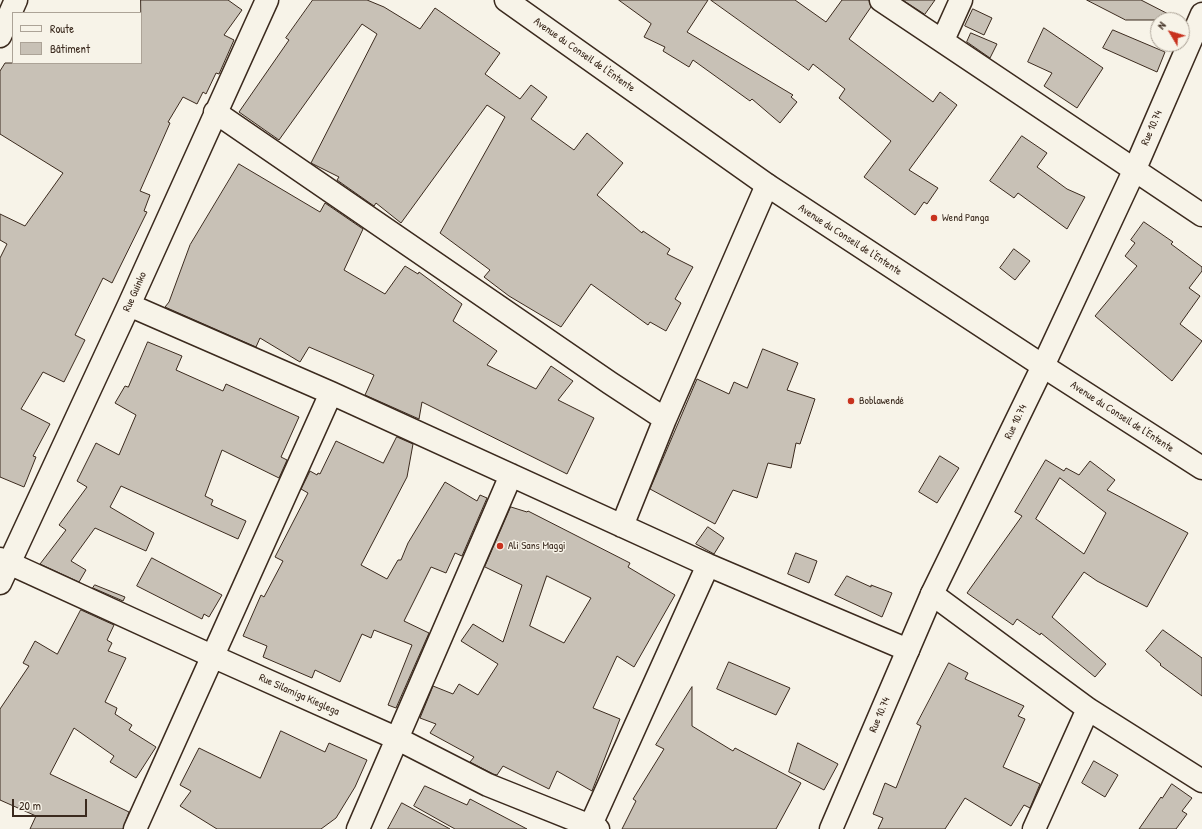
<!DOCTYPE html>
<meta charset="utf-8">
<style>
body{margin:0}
#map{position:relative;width:1202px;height:829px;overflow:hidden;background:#f7f3e8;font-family:"Patrick Hand",sans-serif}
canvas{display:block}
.legend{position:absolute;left:12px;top:12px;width:130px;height:52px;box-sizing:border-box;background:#f7f3e8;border:1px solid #aca397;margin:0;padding:5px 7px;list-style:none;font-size:12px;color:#3b2a1e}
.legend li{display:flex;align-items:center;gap:8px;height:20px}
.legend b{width:20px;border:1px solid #aca397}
.north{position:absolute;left:1150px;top:12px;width:40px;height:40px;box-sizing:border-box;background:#f7f3e8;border:1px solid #aca397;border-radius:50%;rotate:308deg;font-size:11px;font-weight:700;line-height:16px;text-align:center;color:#3b2a1e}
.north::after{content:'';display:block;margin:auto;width:14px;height:18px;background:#c8321e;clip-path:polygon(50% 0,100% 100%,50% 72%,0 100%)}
.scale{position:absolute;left:12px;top:799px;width:75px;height:18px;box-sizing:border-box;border:2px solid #3b2a1e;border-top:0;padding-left:5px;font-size:12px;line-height:14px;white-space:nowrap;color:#3b2a1e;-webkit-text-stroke:3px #f7f3e8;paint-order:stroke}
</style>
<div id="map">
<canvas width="1202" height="829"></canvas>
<ul class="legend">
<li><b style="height:5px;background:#f7f3e8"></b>Route</li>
<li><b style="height:11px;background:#c8c1b6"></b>Bâtiment</li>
</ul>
<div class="north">N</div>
<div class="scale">20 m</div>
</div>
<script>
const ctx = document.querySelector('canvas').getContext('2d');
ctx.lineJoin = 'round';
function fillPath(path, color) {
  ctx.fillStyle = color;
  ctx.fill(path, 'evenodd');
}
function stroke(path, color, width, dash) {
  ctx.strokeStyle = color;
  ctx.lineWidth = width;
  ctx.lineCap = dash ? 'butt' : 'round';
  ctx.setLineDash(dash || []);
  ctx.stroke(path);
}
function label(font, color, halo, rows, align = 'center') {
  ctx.font = font + ' "Patrick Hand",sans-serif';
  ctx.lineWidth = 3;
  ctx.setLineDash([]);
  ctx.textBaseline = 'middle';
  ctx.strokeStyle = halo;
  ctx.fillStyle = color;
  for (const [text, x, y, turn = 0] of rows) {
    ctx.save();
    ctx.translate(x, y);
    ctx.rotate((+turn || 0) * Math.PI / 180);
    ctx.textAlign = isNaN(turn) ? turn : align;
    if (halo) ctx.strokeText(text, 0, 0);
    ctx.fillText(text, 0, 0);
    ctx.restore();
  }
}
const building = new Path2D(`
 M 141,0 L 228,0 L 242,10 L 224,35 L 234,40 L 219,74 L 216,73 L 206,94 L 203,92 L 197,104 L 183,97 L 168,122 L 170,123 L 140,191 L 150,195 L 144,211 L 147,212 L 112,283 L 103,278 L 75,335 L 85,340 L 64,382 L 43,372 L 21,409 L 50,424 L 33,456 L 36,457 L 24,487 L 0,477 L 0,258 L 7,244 L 0,240 L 0,214 L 25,226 L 63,173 L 0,134 L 0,71 L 5,63 L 141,63 Z
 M 313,0 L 367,0 L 384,7 L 420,29 L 435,8 L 500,53 L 485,74 L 520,99 L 531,85 L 547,97 L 531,119 L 574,150 L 587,133 L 623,163 L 597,195 L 642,233 L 643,231 L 670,249 L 667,254 L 693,267 L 675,299 L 681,303 L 666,331 L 650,322 L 648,325 L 591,284 L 561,327 L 509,296 L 484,277 L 490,270 L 440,233 L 505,117 L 487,105 L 401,223 L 376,203 L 374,206 L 337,180 L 339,177 L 311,163 L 377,34 L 362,24 L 279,140 L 239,112 L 289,40 L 286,38 Z
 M 619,0 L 708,0 L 687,32 L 793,95 L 791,97 L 797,102 L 780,123 L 752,99 L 750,101 L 693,60 L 689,67 L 663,51 L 665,47 L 644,37 L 651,24 Z
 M 711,0 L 795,0 L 826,22 L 842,0 L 869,0 L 871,7 L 849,39 L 933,102 L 940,92 L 957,105 L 909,170 L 938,188 L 927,204 L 924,202 L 915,215 L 864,177 L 891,141 L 839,98 L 845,89 L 813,64 L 809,70 Z
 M 903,0 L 935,0 L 925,14 Z
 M 1087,0 L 1141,0 L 1180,20 L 1126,20 Z
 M 973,9 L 992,18 L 984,35 L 965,26 Z
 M 1044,28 L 1103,68 L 1077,108 L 1044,86 L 1052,73 L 1028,62 Z
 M 1113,30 L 1165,52 L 1157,72 L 1103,48 Z
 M 971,33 L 997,44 L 990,58 L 967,42 Z
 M 1022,136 L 1047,153 L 1037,167 L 1067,189 L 1085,197 L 1067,229 L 1018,193 L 1014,198 L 990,181 Z
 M 239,164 L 320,212 L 325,203 L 363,229 L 344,270 L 385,294 L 405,266 L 418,274 L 419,272 L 462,304 L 453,321 L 497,351 L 487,365 L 536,389 L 551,366 L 573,381 L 558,400 L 594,418 L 567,474 L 422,402 L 419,419 L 365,395 L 374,375 L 309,347 L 300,362 L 260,338 L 256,347 L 165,307 L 169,302 L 190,245 Z
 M 1144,222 L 1173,242 L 1171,244 L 1202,267 L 1202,271 L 1189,288 L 1200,296 L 1180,324 L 1202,341 L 1172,381 L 1095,316 L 1137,266 L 1125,256 L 1135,243 L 1131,240 Z
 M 1014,249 L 1030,261 L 1015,280 L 1000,268 Z
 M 148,342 L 182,356 L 176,370 L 223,391 L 226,384 L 299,417 L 281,457 L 287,460 L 279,478 L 222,450 L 205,496 L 213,500 L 211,505 L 246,521 L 238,539 L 121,486 L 110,507 L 154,533 L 146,551 L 95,528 L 71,561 L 86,570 L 79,582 L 40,564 L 66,530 L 59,525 L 87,487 L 77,481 L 96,443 L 119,455 L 136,415 L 115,403 L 125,386 L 128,387 Z
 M 763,349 L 798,363 L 787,390 L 815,399 L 800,444 L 796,443 L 791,468 L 768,463 L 757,498 L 733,490 L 715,524 L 650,489 L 697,379 L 729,394 L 734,382 L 747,388 Z
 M 397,437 L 413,444 L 407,477 L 361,565 L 387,579 L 398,560 L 401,560 L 408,543 L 445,482 L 477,501 L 480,495 L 487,498 L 462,556 L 455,553 L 446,573 L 431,567 L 404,621 L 429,633 L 396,708 L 388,705 L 412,645 L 374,630 L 371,638 L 362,634 L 340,682 L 315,670 L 312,678 L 263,657 L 267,646 L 243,636 L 261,595 L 264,597 L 283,561 L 275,557 L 308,493 L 301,489 L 310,471 L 317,475 L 318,473 L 320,474 L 336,441 L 383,463 Z
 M 940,456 L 959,468 L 937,503 L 919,492 Z
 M 1046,460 L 1064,471 L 1066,468 L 1079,475 L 1090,461 L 1115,480 L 1107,490 L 1188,533 L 1147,607 L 1097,581 L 1084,572 L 1052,617 L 1106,664 L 1095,677 L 1041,633 L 1040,635 L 1017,619 L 1013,625 L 967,593 L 1022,516 L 1015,512 ZM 1060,478 L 1106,513 L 1084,554 L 1036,519 Z
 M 511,507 L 527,512 L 528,511 L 630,563 L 628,567 L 675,595 L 634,667 L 617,656 L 593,708 L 620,719 L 592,791 L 557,771 L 549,789 L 503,766 L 497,775 L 493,774 L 470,762 L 474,757 L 430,733 L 436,724 L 420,718 L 433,686 L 453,694 L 459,684 L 478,695 L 498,664 L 461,641 L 473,624 L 503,642 L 522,585 L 485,567 ZM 547,576 L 591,598 L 564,643 L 530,626 Z
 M 708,527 L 724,538 L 714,554 L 696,544 Z
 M 796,553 L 817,561 L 809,583 L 788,574 Z
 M 152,558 L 222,595 L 209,617 L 204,614 L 202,619 L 137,586 Z
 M 847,576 L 871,587 L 871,585 L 892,593 L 882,617 L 835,595 Z
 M 95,585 L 125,597 L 123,601 L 93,588 Z
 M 81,610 L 114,625 L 107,640 L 112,643 L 108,651 L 126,658 L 105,702 L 117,708 L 115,714 L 132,725 L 129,730 L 156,747 L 136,778 L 110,762 L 114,756 L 74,728 L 50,774 L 129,812 L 123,829 L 30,829 L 36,816 L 0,800 L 0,709 L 29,666 L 23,663 L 35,641 L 57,654 Z
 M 1163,630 L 1202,658 L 1202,696 L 1160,665 L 1161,664 L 1146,651 Z
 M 729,662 L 790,688 L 776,715 L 717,689 Z
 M 949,663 L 968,673 L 965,679 L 1024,706 L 1018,716 L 1025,719 L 1003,767 L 1040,784 L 1030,808 L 1024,805 L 1011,826 L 965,798 L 945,829 L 878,829 L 883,818 L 873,814 L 885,783 L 896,788 L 921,726 L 917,724 Z
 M 692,687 L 692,726 L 733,751 L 735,748 L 801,783 L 776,829 L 622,829 L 636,801 L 633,799 L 664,749 L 656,745 Z
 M 281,731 L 325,752 L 329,743 L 367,760 L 355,787 L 336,818 L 321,829 L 217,829 L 180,806 L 191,791 L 180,785 L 199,748 L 260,778 Z
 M 798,743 L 838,764 L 824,790 L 789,772 Z
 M 1094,761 L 1118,775 L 1105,797 L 1082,783 Z
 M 1172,784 L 1192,798 L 1182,811 L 1187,814 L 1176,829 L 1139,829 L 1161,797 L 1162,798 Z
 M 425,786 L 467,805 L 470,799 L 527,829 L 455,829 L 414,806 Z
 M 402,803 L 450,829 L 388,829 Z`);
fillPath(building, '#c8c1b6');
stroke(building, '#3b2a1e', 1);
const minor = new Path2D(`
 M 881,0 L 1202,215
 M 0,36 L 16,0
 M 943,40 L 961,0
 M 215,112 L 610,383 L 665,419
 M 129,305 L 331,393 L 708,565 L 908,650
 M 622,526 L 665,419 L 767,185
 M 0,559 L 212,656 L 398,739 L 488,785 L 598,829
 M 0,583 L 129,305 L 267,0
 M 932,594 L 1088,709 L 1202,781
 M 135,829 L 331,393
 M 358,829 L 511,475
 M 589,829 L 708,565
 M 1034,829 L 1088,709`);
const tertiary = new Path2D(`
 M 506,0 L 767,185 L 1043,366 L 1202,468`);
const secondary = new Path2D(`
 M 831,829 L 932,594 L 1043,366 L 1134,171 L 1202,14`);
stroke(minor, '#3b2a1e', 25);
stroke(tertiary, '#3b2a1e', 25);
stroke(secondary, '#3b2a1e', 25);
stroke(minor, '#f7f3e8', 22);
stroke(tertiary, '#f7f3e8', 22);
stroke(secondary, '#f7f3e8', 22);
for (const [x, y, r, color] of [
 [934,218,4,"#c8321e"],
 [851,401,4,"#c8321e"],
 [500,546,4,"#c8321e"]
]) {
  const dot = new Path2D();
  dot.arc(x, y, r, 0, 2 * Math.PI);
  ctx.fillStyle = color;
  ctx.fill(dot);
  stroke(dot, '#f7f3e8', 1.5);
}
label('11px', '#3b2a1e', '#f7f3e8', [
 ["Avenue du Conseil de l'Entente",584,55,35],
 ["Rue 10.74",1152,128,-66],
 ["Avenue du Conseil de l'Entente",850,240,33],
 ["Rue Guinko",135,292,-66],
 ["Avenue du Conseil de l'Entente",1122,417,33],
 ["Rue 10.74",1016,422,-64],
 ["Rue Silamiga Kieglega",299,695,24],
 ["Rue 10.74",880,715,-67]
]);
label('11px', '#3b2a1e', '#f7f3e8', [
 ["Wend Panga",942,218],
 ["Boblawendé",859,401],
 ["Ali Sans Maggi",508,546]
], 'left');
</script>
